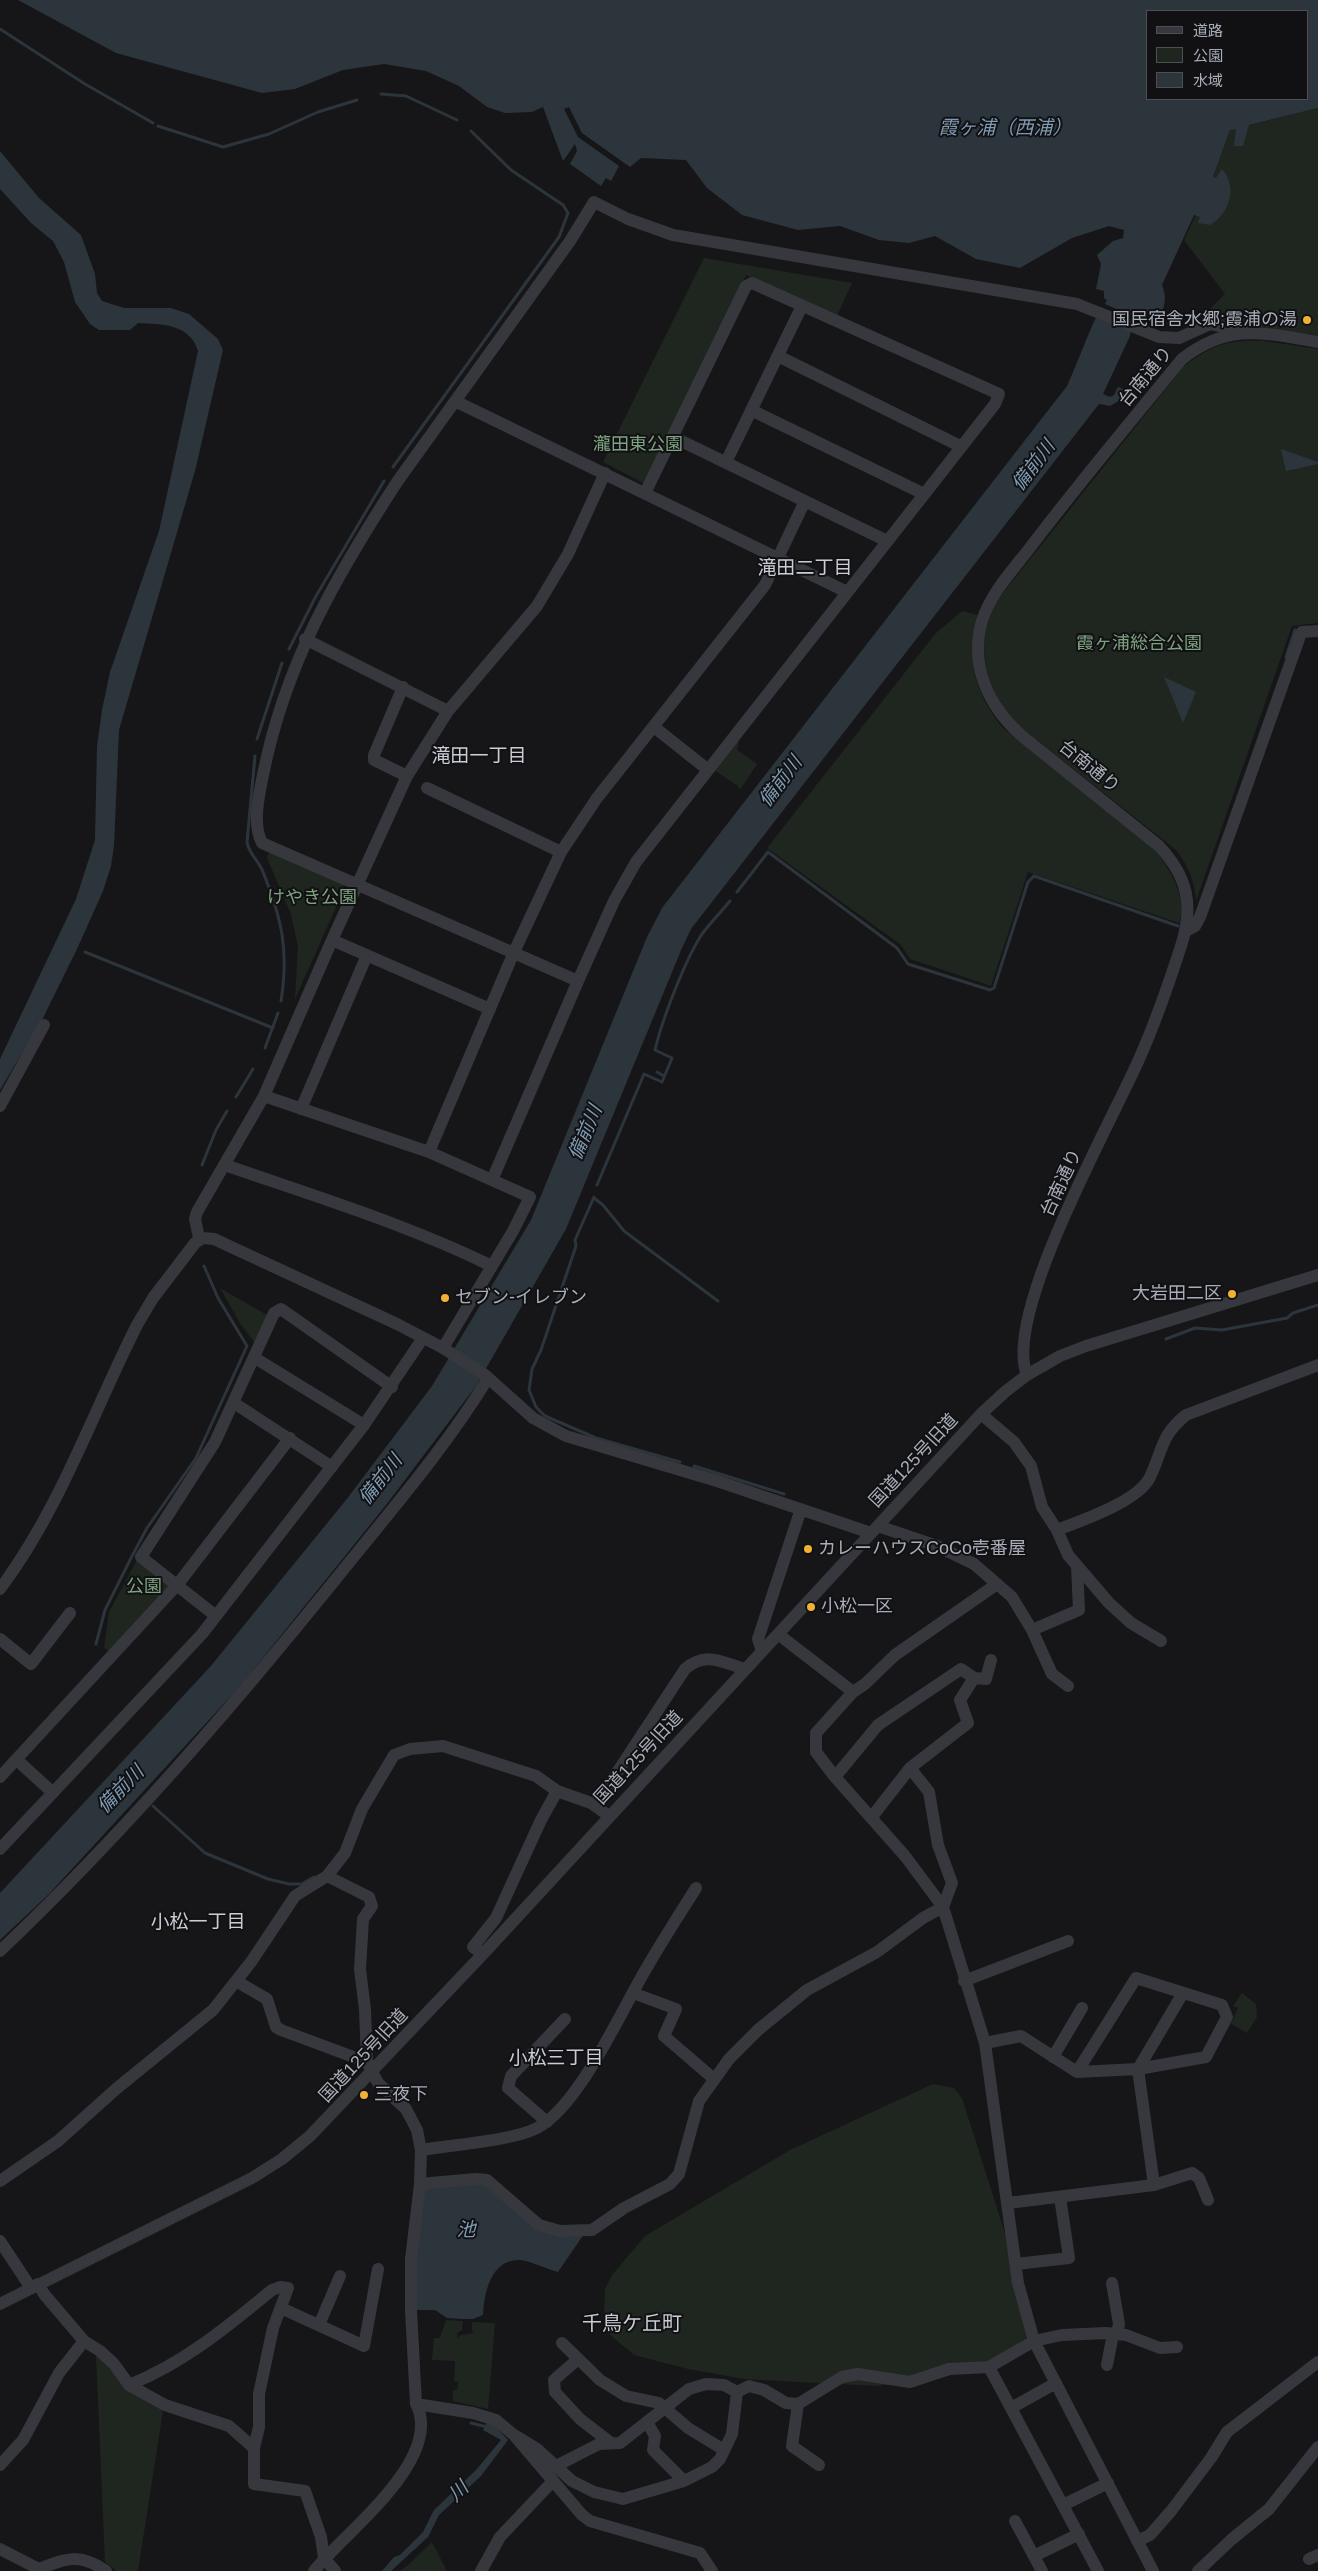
<!DOCTYPE html>
<meta charset="utf-8">
<style>
body{margin:0}
#map{position:relative;width:1318px;height:2571px;overflow:hidden;background:#161618;font-family:Helvetica,"Noto Sans JP",sans-serif}
canvas{display:block}
.legend{position:absolute;left:1146px;top:10px;width:162px;height:90px;box-sizing:border-box;background:#111113;border:1px solid #4d4f55;margin:0;padding:6px 9px;list-style:none;font-size:15px;color:#a8adb8}
.legend li{display:flex;align-items:center;gap:10px;height:25px}
.legend b{width:25px;border:1px solid #4d4f55}
</style>
<div id="map">
<canvas width="1318" height="2571"></canvas>
<ul class="legend">
<li><b style="height:6px;background:#37383d"></b>道路</li>
<li><b style="height:14px;background:#1e261f"></b>公園</li>
<li><b style="height:14px;background:#2c353c"></b>水域</li>
</ul>
</div>
<script>
const ctx = document.querySelector('canvas').getContext('2d');
ctx.lineJoin = 'round';
function fillPath(path, color) {
  ctx.fillStyle = color;
  ctx.fill(path, 'evenodd');
}
function stroke(path, color, width, dash) {
  ctx.strokeStyle = color;
  ctx.lineWidth = width;
  ctx.lineCap = dash ? 'butt' : 'round';
  ctx.setLineDash(dash || []);
  ctx.stroke(path);
}
function label(font, color, halo, rows, align = 'center') {
  ctx.font = font + ' Helvetica,"Noto Sans JP",sans-serif';
  ctx.lineWidth = 4;
  ctx.setLineDash([]);
  ctx.textBaseline = 'middle';
  ctx.strokeStyle = halo;
  ctx.fillStyle = color;
  for (const [text, x, y, turn = 0] of rows) {
    ctx.save();
    ctx.translate(x, y);
    ctx.rotate((+turn || 0) * Math.PI / 180);
    ctx.textAlign = isNaN(turn) ? turn : align;
    if (halo) ctx.strokeText(text, 0, 0);
    ctx.fillText(text, 0, 0);
    ctx.restore();
  }
}
fillPath(new Path2D(`
 M 1318,108 L 1318,336 L 1201,318 L 1225,294 L 1184,240 L 1213,178 L 1230,130 Z
 M 704,258 L 852,283 L 837,316 L 746,275 L 645,484 L 603,462 Z
 M 1265,341 L 1318,349 L 1318,623 L 1292,626 L 1196,901 C 1194,880 1189,867 1176,850 L 1014,722 C 982,682 972,636 1003,593 L 1184,366 C 1215,344 1226,340 1265,341 Z
 M 962,611 L 978,615 C 966,660 974,693 1004,729 L 1153,847 C 1168,867 1189,898 1179,923 L 1028,872 L 991,986 L 910,959 L 901,945 L 767,848 L 935,634 Z
 M 740,735 L 737,750 L 757,764 L 740,790 L 738,786 L 711,768 Z
 M 270,851 L 343,883 L 343,892 L 295,999 L 298,947 L 291,914 L 267,858 Z
 M 220,1288 L 267,1315 L 255,1343 L 241,1325 Z
 M 138,1558 L 168,1582 L 168,1587 L 109,1651 L 104,1648 L 109,1612 Z
 M 1242,1993 L 1256,2004 L 1257,2017 L 1247,2033 L 1231,2024 L 1238,2008 L 1233,2006 Z
 M 933,2084 L 954,2088 L 962,2098 L 1030,2312 L 1030,2330 L 1025,2339 L 978,2368 L 944,2377 L 877,2386 L 744,2379 L 688,2369 L 634,2355 L 609,2334 L 604,2319 L 605,2289 L 612,2275 L 645,2236 L 790,2150 Z
 M 446,2320 L 463,2321 L 462,2330 L 457,2333 L 458,2338 L 461,2335 L 474,2333 L 472,2331 L 472,2322 L 495,2323 L 488,2409 L 453,2401 L 453,2390 L 457,2390 L 458,2382 L 454,2381 L 455,2361 L 432,2360 L 434,2338 L 440,2338 Z
 M 96,2355 L 163,2411 L 138,2571 L 117,2571 L 105,2562 Z
 M 432,2542 L 447,2571 L 399,2571 L 407,2566 Z`), '#1e261f');
fillPath(new Path2D(`
 M 18,0 L 1318,0 L 1318,108 L 1249,125 L 1243,146 L 1234,146 L 1236,129 L 1230,130 L 1213,177 L 1216,178 L 1222,169 C 1238,187 1230,213 1210,225 L 1198,223 L 1200,217 L 1194,215 L 1162,285 C 1167,298 1165,305 1160,317 L 1149,313 L 1137,313 L 1135,317 L 1105,304 L 1107,300 L 1104,298 L 1104,291 L 1096,289 L 1101,264 L 1097,255 L 1113,241 L 1123,238 L 1124,230 L 1109,226 L 1072,238 L 1020,268 L 976,259 L 935,236 L 909,243 L 879,240 L 840,226 L 798,230 L 742,215 L 707,188 L 686,160 L 641,158 L 630,167 L 582,133 L 569,107 L 564,109 L 578,137 L 619,166 L 611,181 L 606,178 L 601,186 L 570,164 L 577,151 L 575,144 L 563,161 L 543,107 L 532,112 L 505,113 L 487,107 L 459,86 L 426,71 L 384,64 L 343,70 L 295,89 L 262,93 L 116,53 ZM 1147,11 L 1307,11 L 1307,99 L 1147,99 Z
 M 0,151 L 39,198 L 81,235 L 95,274 L 97,293 L 102,301 L 124,308 L 171,308 L 189,314 L 218,339 L 223,350 L 195,471 L 119,730 L 114,846 L 111,866 L 103,891 L 77,949 L 43,1018 L 0,1090 L 0,1059 L 76,899 L 95,840 L 97,746 L 102,710 L 110,672 L 159,531 L 198,351 C 190,324 162,324 138,323 L 130,330 L 99,330 L 90,324 L 75,302 L 64,262 L 53,241 L 31,223 L 0,189 Z
 M 1101,307 L 1133,322 L 1130,336 L 1103,394 L 1110,397 L 1114,395 L 1118,387 L 1126,390 L 1122,399 L 1110,406 L 1099,404 L 691,929 L 682,948 L 566,1229 L 476,1386 L 386,1505 L 241,1685 L 49,1894 L 0,1940 L 0,1893 L 210,1667 L 346,1500 L 432,1386 L 531,1220 L 647,937 L 662,908 L 1067,386 C 1079,359 1088,333 1101,307 Z
 M 1281,449 L 1318,462 L 1318,464 L 1286,471 Z
 M 1164,677 L 1196,692 L 1183,723 Z
 M 486,2182 L 538,2228 L 584,2234 L 558,2272 C 547,2269 533,2262 521,2260 C 491,2258 484,2293 483,2315 L 473,2319 L 463,2319 L 447,2318 L 435,2310 L 413,2310 L 422,2186 Z
 M 487,2421 L 496,2427 L 508,2440 L 481,2476 L 439,2515 L 428,2537 L 391,2571 L 382,2571 L 394,2557 L 400,2555 L 423,2532 L 434,2510 L 476,2470 L 501,2440 L 483,2430 Z`), '#2c353c');
stroke(new Path2D(`
 M 0,29 L 85,84 L 153,123
 M 381,94 L 406,96 L 457,120
 M 158,126 L 223,147 L 269,134 L 318,112 L 357,100
 M 393,467 L 559,237 L 568,213 L 563,205 L 511,170 L 471,131
 M 289,649 L 316,596 L 384,481
 M 1286,657 L 1295,630
 M 257,739 L 282,663
 M 255,756 L 247,842 C 249,855 259,860 263,872 C 282,919 289,951 281,1001
 M 737,892 L 768,852 L 897,948 L 908,964 L 990,990 L 994,988 L 1028,882 L 1034,876 L 1178,926
 M 85,952 L 273,1028
 M 265,1048 L 278,1013
 M 657,1072 L 664,1076
 M 236,1097 L 253,1069
 M 202,1165 L 216,1130 L 227,1111
 M 597,1185 L 644,1074 L 662,1082 L 672,1058 L 655,1050 C 662,1020 685,960 702,934 C 710,923 721,912 730,901
 M 594,1197 L 575,1240 L 576,1246 L 541,1350 L 532,1369 L 529,1390 L 536,1407 L 545,1416 L 596,1438 L 680,1462
 M 594,1198 L 603,1205 L 624,1231 L 718,1301
 M 1166,1339 L 1195,1328 L 1222,1330 L 1287,1318 L 1293,1313 L 1318,1305
 M 694,1466 L 784,1494
 M 96,1644 L 105,1610 L 131,1558 L 147,1528 L 196,1458 L 247,1346 L 218,1298 L 204,1266
 M 153,1806 L 205,1853 L 268,1879 L 289,1884 L 302,1884 L 314,1877
 M 471,2423 L 487,2427`), '#2c353c', 3);
stroke(new Path2D(`
 M 778,356 L 960,446
 M 455,401 L 847,592
 M 751,410 L 924,494
 M 673,437 L 887,541
 M 726,462 L 802,306
 M 305,639 L 448,711
 M 403,687 L 374,755 L 374,760 L 407,776
 M 654,727 L 707,769
 M 427,788 L 561,852
 M 1186,931 L 1195,926 L 1200,917 L 1300,636 L 1302,632 L 1318,631
 M 332,940 L 490,1009
 M 578,981 L 262,843 C 252,824 259,795 263,775 C 285,664 336,576 397,482 L 570,241 L 594,202 L 628,219 L 673,235 L 1077,304 L 1159,337 L 1179,338 L 1210,324 L 1246,332
 M 264,1096 L 429,1152 L 530,1197 L 513,1231 L 443,1348
 M 0,1106 L 44,1025
 M 301,1109 L 367,955
 M 429,1152 L 514,952 L 561,852 L 597,798 L 765,585 L 805,501
 M 225,1165 C 314,1196 406,1224 492,1266
 M 492,1180 L 578,981 L 614,901 L 636,862 L 995,404 L 999,394 L 752,283 L 746,286 L 645,493
 M 199,1238 L 195,1219 L 197,1212 L 264,1096 L 332,940 L 407,776 L 448,711 L 537,606 L 568,554 L 605,473
 M 255,1358 L 364,1425
 M 1027,1375 C 1002,1314 1113,1120 1140,1057 C 1156,1021 1169,983 1181,946 C 1194,906 1188,877 1159,846 L 1022,736 C 989,707 969,666 982,621 C 991,592 1014,569 1032,545 C 1080,482 1131,421 1182,359 C 1229,322 1264,333 1318,342
 M 234,1403 L 332,1467
 M 981,1414 L 1014,1442 L 1031,1466 L 1042,1507 L 1057,1530 L 1068,1555 L 1109,1603 L 1131,1623 L 1161,1641
 M 878,1526 L 937,1546 L 974,1564 L 1012,1597 L 1032,1630 L 1052,1674 L 1068,1686
 M 1057,1530 C 1081,1521 1139,1501 1150,1477 C 1163,1450 1160,1436 1186,1415 L 1318,1365
 M 997,1584 L 895,1655 L 865,1684 L 853,1692 L 816,1733 L 816,1752 L 835,1777 L 905,1856 L 943,1907 L 985,2043 L 1018,2283 L 1034,2341 L 1153,2571
 M 0,1589 C 60,1509 92,1414 137,1325 L 153,1298 L 195,1243 L 203,1238 L 214,1239 L 397,1324 L 443,1348 L 485,1375 L 533,1418 L 566,1436 L 717,1481 L 871,1533
 M 216,1616 L 141,1557 L 215,1442 L 274,1313 L 281,1309 L 392,1387
 M 1032,1630 L 1079,1610 L 1077,1566
 M 778,1634 L 853,1692
 M 0,1639 L 31,1664 L 70,1613
 M 762,1651 L 758,1639 L 801,1509
 M 17,1760 L 53,1793
 M 0,1777 L 178,1584 L 290,1438
 M 835,1777 L 878,1725 L 961,1669 L 974,1678
 M 595,1806 L 685,1669 C 706,1651 721,1662 745,1669
 M 871,1818 L 910,1768 L 968,1723 L 960,1700 L 974,1678 L 986,1679 L 991,1660
 M 0,1849 L 202,1634 L 364,1425 L 423,1338
 M 0,1951 C 121,1836 230,1710 335,1580 C 387,1515 445,1449 488,1378
 M 483,1954 L 473,1947 L 496,1918 L 541,1820 L 557,1791
 M 236,1981 L 267,1999 L 276,2027 L 281,2030 L 367,2062
 M 964,1981 L 1068,1941
 M 633,1993 L 676,2009 L 664,2036 L 714,2079
 M 985,2043 L 1021,2036 L 1077,2072 L 1138,2069 L 1206,2057 L 1227,2017 L 1222,2005 L 1136,1978 L 1077,2072
 M 1053,2057 L 1082,2008
 M 547,2122 L 508,2088 L 511,2076 L 565,2019
 M 421,2150 C 451,2145 512,2141 537,2128 C 580,2105 621,2011 646,1969 C 662,1941 679,1915 696,1888
 M 0,2181 L 58,2141 L 116,2089 L 213,2010 L 251,1962 L 295,1896 L 327,1876 L 345,1853 L 362,1809 L 394,1755 L 410,1749 L 443,1746 L 536,1776 L 557,1791 L 591,1803 L 609,1816
 M 420,2184 L 475,2179 L 487,2180 L 539,2225 L 560,2231 L 592,2230 L 624,2208 L 670,2184 L 679,2174 L 699,2101 L 729,2059 L 758,2030 L 807,1990 L 877,1952 L 923,1918 L 943,1907 L 952,1883 L 938,1845 L 929,1792 L 910,1768
 M 1154,2185 L 1138,2069 L 1183,1993
 M 1008,2203 L 1154,2185 L 1192,2173 L 1199,2178 L 1208,2200
 M 0,2241 L 31,2288
 M 1016,2264 L 1069,2258 L 1060,2197
 M 1112,2283 L 1119,2324 L 1117,2334
 M 38,2284 L 44,2294 L 84,2341 L 100,2351 L 114,2364 L 129,2385 L 165,2405 L 229,2426 L 254,2448
 M 0,2304 L 252,2178 L 282,2159 L 310,2136 L 483,1954 L 981,1414 L 1006,1391 L 1027,1375 L 1060,1356 L 1086,1346 L 1318,1275
 M 281,2308 L 364,2346 L 378,2269
 M 319,2325 L 340,2276
 M 562,2343 L 600,2380 L 626,2396 L 659,2403 L 688,2428 L 724,2450
 M 578,2359 L 554,2380 L 555,2392 L 580,2419 L 611,2443
 M 1107,2365 L 1113,2334
 M 989,2367 L 1098,2571
 M 129,2385 C 184,2363 227,2327 272,2290 L 280,2287 L 288,2288 L 273,2328 L 259,2394 L 259,2427 L 254,2448 L 254,2484 L 305,2491 L 321,2537 L 324,2558 L 335,2571
 M 416,2404 L 473,2413 L 496,2420 L 514,2435 L 582,2515 L 590,2521 L 700,2553 L 712,2571
 M 798,2404 L 792,2446 L 819,2465
 M 1011,2408 L 1056,2383
 M 647,2422 L 655,2436 L 653,2450 L 684,2481
 M 514,2435 L 537,2449 L 572,2481 L 594,2492 L 623,2499 L 684,2481 L 712,2467 L 720,2459 L 732,2434 L 737,2392 L 749,2386 L 764,2390 L 786,2403 L 798,2404 L 842,2377 L 858,2374 L 910,2382 L 949,2369 L 989,2367 L 1034,2341 L 1062,2335 L 1106,2333 L 1126,2335 L 1160,2348 L 1177,2347
 M 0,2465 L 23,2440 L 59,2373 L 84,2341
 M 556,2466 L 599,2444 L 620,2443 L 689,2389 L 706,2384 L 724,2385 L 737,2392
 M 1063,2505 L 1108,2483
 M 1015,2521 L 1042,2571
 M 1137,2541 L 1150,2535 L 1171,2511 L 1211,2458 L 1227,2432 L 1318,2362
 M 0,2549 L 39,2569 C 66,2558 80,2553 106,2571
 M 1034,2556 L 1079,2534
 M 1309,2559 L 1318,2555
 M 314,2571 C 343,2534 445,2459 416,2404 L 411,2310 L 411,2259 L 420,2184 L 421,2150 L 417,2130 L 406,2109 L 378,2083 L 367,2062 L 365,2010 L 360,1969 L 363,1919 L 372,1906 L 369,1897 L 327,1876
 M 481,2571 L 500,2537 L 553,2481
 M 1198,2571 L 1232,2539 L 1269,2509 L 1318,2447`), '#37383d', 12);
for (const [x, y, r, color] of [
 [1307,320,5,"#f2b134"],
 [1232,1294,5,"#f2b134"],
 [445,1298,5,"#f2b134"],
 [808,1549,5,"#f2b134"],
 [811,1607,5,"#f2b134"],
 [364,2095,5,"#f2b134"]
]) {
  const dot = new Path2D();
  dot.arc(x, y, r, 0, 2 * Math.PI);
  ctx.fillStyle = color;
  ctx.fill(dot);
  stroke(dot, '#111113', 2);
}
label('18px', '#a8adb8', '#111113', [
 ["国民宿舎水郷;霞浦の湯",1297,320,"right"],
 ["大岩田二区",1222,1294,"right"],
 ["セブン-イレブン",455,1298],
 ["カレーハウスCoCo壱番屋",818,1549],
 ["小松一区",821,1607],
 ["三夜下",374,2095]
], 'left');
label('18px', '#a8adb8', '#111113', [
 ["台南通り",1146,377,-50],
 ["台南通り",1089,767,39],
 ["台南通り",1062,1183,-65],
 ["国道125号旧道",914,1461,-47],
 ["国道125号旧道",639,1758,-47],
 ["国道125号旧道",364,2056,-47]
]);
label('18px', '#7fa381', '#111113', [
 ["瀧田東公園",638,445],
 ["霞ヶ浦総合公園",1139,644],
 ["けやき公園",312,898],
 ["公園",144,1587]
]);
label('italic 19px', '#7f9bb3', '#111113', [
 ["霞ヶ浦（西浦）",1005,129],
 ["備前川",1034,466,-53],
 ["備前川",781,782,-53],
 ["備前川",586,1133,-67],
 ["備前川",381,1480,-52],
 ["備前川",121,1790,-46],
 ["池",466,2231],
 ["川",459,2492,-44]
]);
label('19px', '#c9ccd4', '#111113', [
 ["滝田二丁目",805,569],
 ["滝田一丁目",479,757],
 ["小松一丁目",198,1923],
 ["小松三丁目",556,2059]
]);
label('20px', '#c9ccd4', '#111113', [
 ["千鳥ケ丘町",632,2324]
]);
</script>
